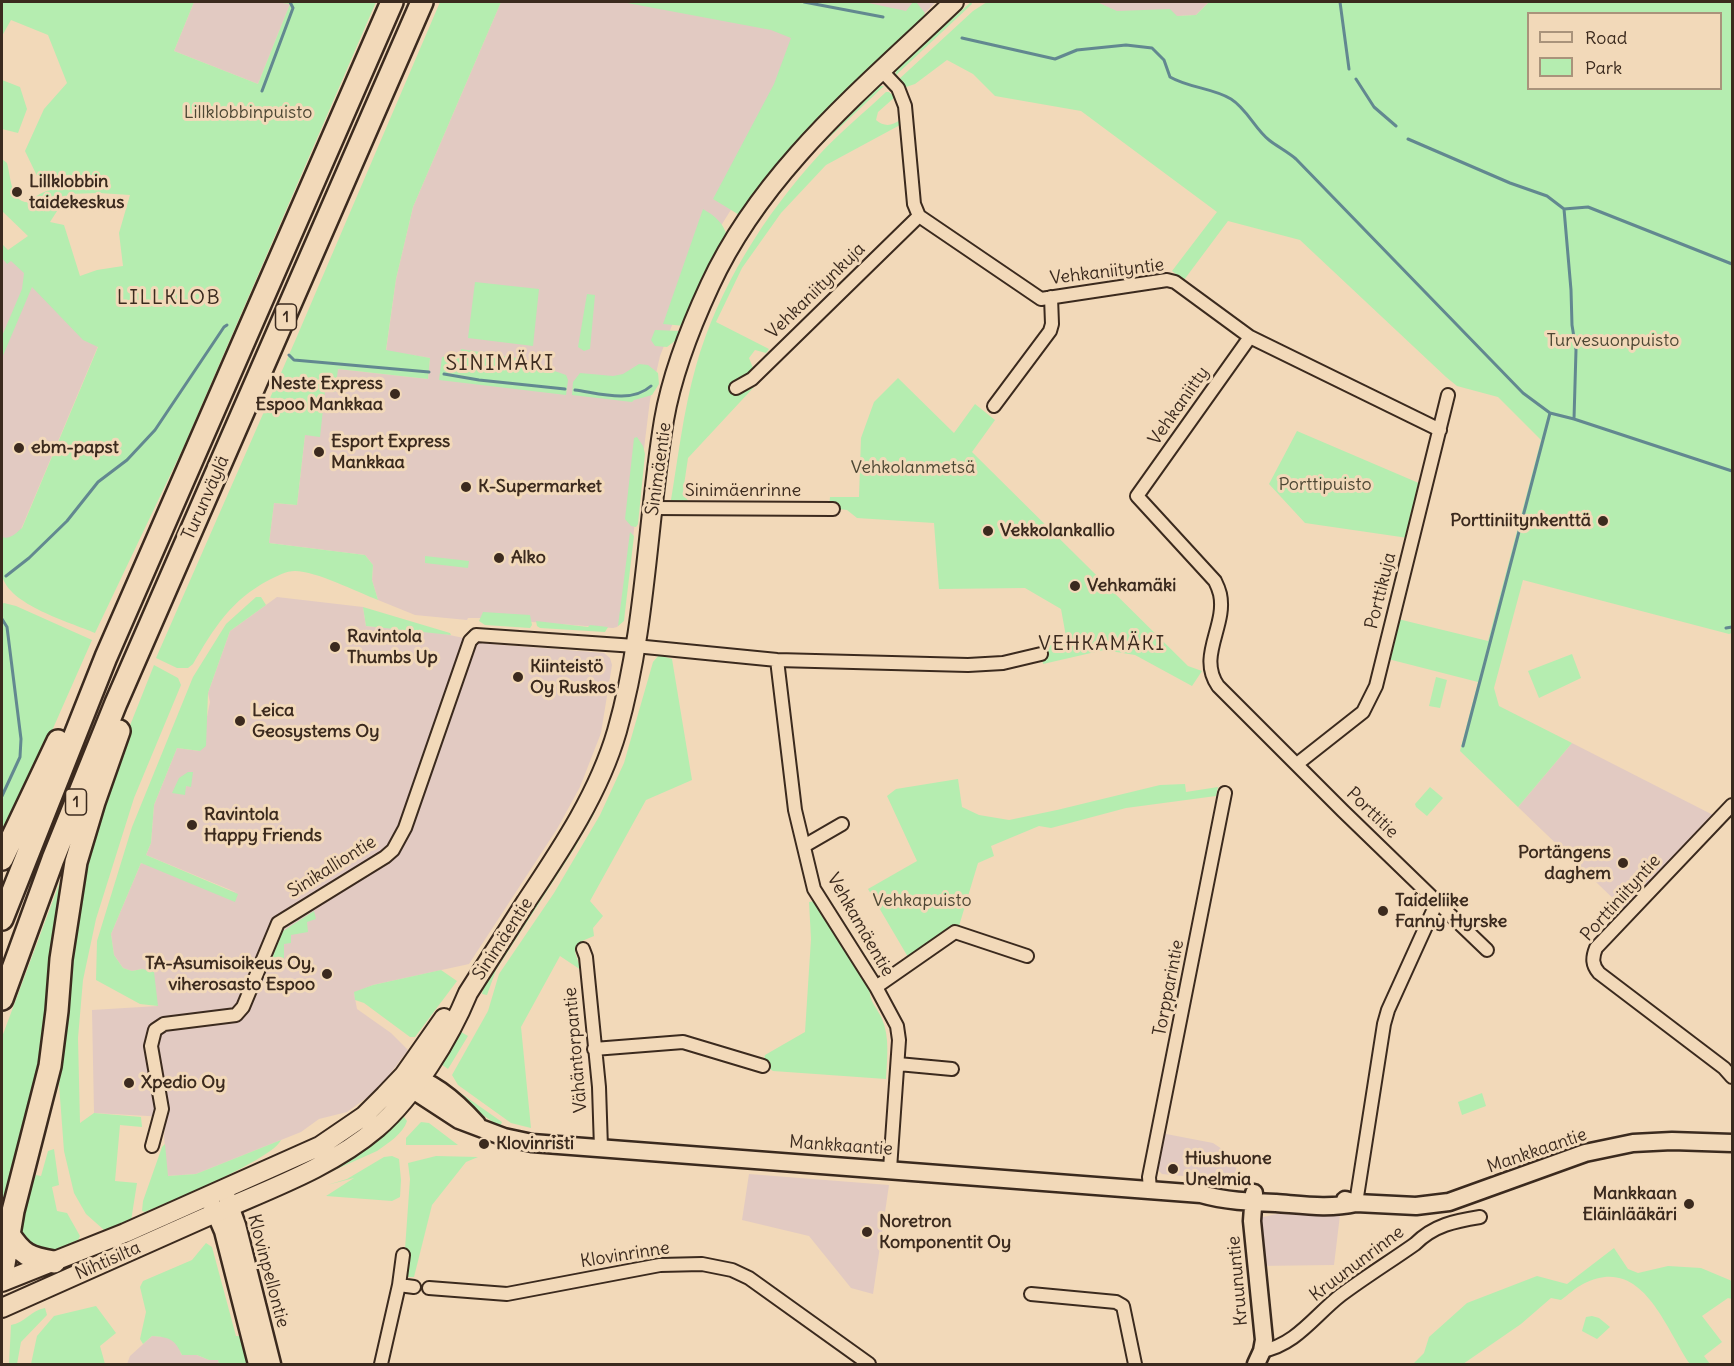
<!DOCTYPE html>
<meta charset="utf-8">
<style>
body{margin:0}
#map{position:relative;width:1734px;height:1366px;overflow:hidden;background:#f2d9b9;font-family:Delius,sans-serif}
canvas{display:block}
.frame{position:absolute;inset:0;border:3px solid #3b2a1e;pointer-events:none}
.legend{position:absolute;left:1527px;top:12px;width:195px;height:78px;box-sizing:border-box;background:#f2d9b9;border:2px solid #a9937b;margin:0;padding:8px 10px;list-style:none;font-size:18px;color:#3b2a1e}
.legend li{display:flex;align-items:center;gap:12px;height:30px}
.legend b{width:30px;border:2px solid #a9937b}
</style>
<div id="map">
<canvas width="1734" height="1366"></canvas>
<div class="frame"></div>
<ul class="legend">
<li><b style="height:8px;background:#f2d9b9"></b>Road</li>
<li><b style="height:16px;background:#b5edb0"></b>Park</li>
</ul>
</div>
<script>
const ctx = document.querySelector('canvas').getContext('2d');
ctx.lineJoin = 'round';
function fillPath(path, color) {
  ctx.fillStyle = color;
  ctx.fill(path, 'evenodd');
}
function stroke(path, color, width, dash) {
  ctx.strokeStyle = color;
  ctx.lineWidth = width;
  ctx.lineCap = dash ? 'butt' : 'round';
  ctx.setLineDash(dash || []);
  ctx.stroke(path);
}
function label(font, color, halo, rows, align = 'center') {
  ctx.font = font + ' Delius,sans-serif';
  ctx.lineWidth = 6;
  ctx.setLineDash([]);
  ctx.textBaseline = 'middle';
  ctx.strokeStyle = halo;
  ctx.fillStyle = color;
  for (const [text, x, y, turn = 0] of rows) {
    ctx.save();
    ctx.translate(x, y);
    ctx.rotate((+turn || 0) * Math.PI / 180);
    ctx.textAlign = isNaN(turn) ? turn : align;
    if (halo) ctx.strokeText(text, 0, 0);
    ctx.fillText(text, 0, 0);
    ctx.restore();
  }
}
fillPath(new Path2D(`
 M 194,2 L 275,2 L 290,4 L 258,84 L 174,51 Z
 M 501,2 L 936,2 L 747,184 L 694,269 L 660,356 L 650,400 L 624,611 L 622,622 L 617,627 L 613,628 L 479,618 L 468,618 L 467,620 L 415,615 L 378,600 L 372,580 L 373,565 L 365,555 L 269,543 L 274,503 L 297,505 L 305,435 L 325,391 L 338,369 L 428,379 L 430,358 L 386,351 L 396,279 L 413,207 Z
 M 1097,2 L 1209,2 L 1196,15 L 1177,16 L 1140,11 L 1117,12 Z
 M 2,244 L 98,346 L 7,563 L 2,558 Z
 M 277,597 L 363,607 L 366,626 L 440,633 L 492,644 L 604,653 L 610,658 L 612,665 L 601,733 L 580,787 L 557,829 L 469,964 L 373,985 L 354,993 L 357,1009 L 391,1033 L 408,1050 L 387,1078 L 369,1096 L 347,1112 L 319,1119 L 301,1132 L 196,1174 L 167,1176 L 164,1136 L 166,1117 L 94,1113 L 92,1010 L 158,1006 L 142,969 L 132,971 L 123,968 L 114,955 L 111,934 L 141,863 L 238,893 L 146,855 L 151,843 L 154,805 L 177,748 L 200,751 L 210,702 L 208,693 L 230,631 Z
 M 1572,743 L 1715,816 L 1624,909 L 1518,807 Z
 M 1161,1133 L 1213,1143 L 1237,1159 L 1235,1181 L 1162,1174 L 1159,1171 L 1156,1157 Z
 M 749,1174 L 889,1185 L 873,1294 L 851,1288 L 809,1236 L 742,1220 Z
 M 1277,1214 L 1340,1215 L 1334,1265 L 1256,1266 L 1253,1216 L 1263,1217 Z
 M 152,1336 L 168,1337 L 176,1342 L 182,1355 L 197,1355 L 209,1360 L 218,1359 L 219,1364 L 127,1364 L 130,1356 Z`), '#e2cac2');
fillPath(new Path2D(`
 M 2,2 L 194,2 L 174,51 L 258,84 L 290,4 L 275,2 L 376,2 L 184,446 L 95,633 C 70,622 8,605 2,575 C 0,564 1,549 2,537 C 10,540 16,533 22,528 L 98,347 L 83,340 L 32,287 L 2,358 L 2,336 L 22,289 L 24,273 L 11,261 L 7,264 L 2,258 L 2,244 L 8,250 L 28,236 L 2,211 L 2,159 L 7,163 C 11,176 10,205 31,202 C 37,192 49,191 59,187 L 56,183 L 42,182 L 38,178 L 25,151 L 44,109 L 67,83 L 48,35 L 11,20 L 2,36 ZM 99,193 L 130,195 L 119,233 L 123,266 L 97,270 L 80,276 L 64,225 L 50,222 L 68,194 Z
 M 440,2 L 501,2 L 413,207 L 396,279 L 386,350 L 430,358 L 428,379 L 338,369 L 335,392 L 325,391 L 320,437 L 305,435 L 297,505 L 274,503 L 269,543 L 365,555 L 373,565 L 372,580 L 378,600 C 357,592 316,571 295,571 C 286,571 277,576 269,580 C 231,600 214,628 193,664 L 188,668 L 177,668 L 156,658 L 295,341 Z
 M 622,2 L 864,2 L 906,11 L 913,2 L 916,2 L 925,13 L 918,28 L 741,216 L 713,199 L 774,84 L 791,38 L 771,30 Z
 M 971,2 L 972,4 L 895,76 L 897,67 Z
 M 987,2 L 1097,2 L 1117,11 L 1170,9 L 1177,16 L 1196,15 L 1209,2 L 1732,2 L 1732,633 L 1729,634 L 1523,580 L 1494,688 L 1499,706 L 1572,743 L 1518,807 L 1460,751 L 1478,682 L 1388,659 L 1398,619 L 1488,641 L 1541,440 L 1498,397 L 1457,386 L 1446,377 L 1300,240 L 1228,221 L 1184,280 L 1172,271 L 1217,212 L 1081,111 L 995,96 L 973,74 L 947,60 L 915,84 L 903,88 L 897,81 L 973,11 ZM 1528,14 L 1720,14 L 1720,88 L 1528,88 Z
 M 2,80 L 20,87 L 27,109 L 18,133 L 2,129 Z
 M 879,86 L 884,86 L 817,149 L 814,149 L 873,89 Z
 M 886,92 L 889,92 L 895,97 L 878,112 L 876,120 C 884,127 892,126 900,120 L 900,125 L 826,165 L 781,213 L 742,268 L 716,322 L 769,349 L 766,353 L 755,350 L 749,358 L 753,368 L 747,378 L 754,387 L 688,458 L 683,492 L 688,501 L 687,505 L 670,506 C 678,459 683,412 696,366 C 718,288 765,214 819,155 C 840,132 864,113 886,92 Z
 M 703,209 C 715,216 724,223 727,237 L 685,326 L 663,324 Z
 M 475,282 L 539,289 L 533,346 L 468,338 Z
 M 587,294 L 595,295 L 590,349 L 584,351 L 578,347 Z
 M 655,330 L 680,331 L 680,337 L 667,347 L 655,346 L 651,340 Z
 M 461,349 L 517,358 L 566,375 L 568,380 L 566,395 L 439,380 L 442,357 L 460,355 Z
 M 639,364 L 648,365 L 658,373 L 659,384 L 652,395 L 634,400 L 632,402 L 572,395 L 573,382 L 580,373 L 613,376 L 623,374 Z
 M 898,378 L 954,433 L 975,404 L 995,420 L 972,452 L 1188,666 L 1202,671 L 1192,686 L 1135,655 L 1104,650 L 1043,664 L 1040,647 L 1067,642 L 1061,609 L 1025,588 L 939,589 L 934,523 L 857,518 L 847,510 L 829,508 L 830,497 L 859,497 L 861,438 L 874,402 Z
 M 1297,431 L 1421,484 L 1408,538 L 1305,523 L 1269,484 Z
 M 637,437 L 643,446 L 645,454 L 638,524 L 636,527 L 631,526 L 625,519 L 634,438 Z
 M 630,532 L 634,536 L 625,612 L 624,621 L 618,626 Z
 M 425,556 L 469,561 L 468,568 L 425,563 Z
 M 256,597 L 261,597 L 266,605 L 230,631 L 208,693 L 206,746 L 200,751 L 177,748 L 154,805 L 151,843 L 146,855 L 238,894 L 235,902 L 141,863 L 111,934 L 114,955 L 123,968 L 132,971 L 142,969 L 154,972 L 158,1006 L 140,1004 L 96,980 L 97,941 L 132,827 L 193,677 L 226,624 Z
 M 4,603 L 16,606 L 92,640 L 2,844 L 2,604 Z
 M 363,607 L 450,633 L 451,635 L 366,626 Z
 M 483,612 L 530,615 L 532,625 L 530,628 L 485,625 L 479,621 Z
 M 536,621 L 588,627 L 590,625 L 608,627 L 605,632 L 540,628 L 537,626 Z
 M 1572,654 L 1581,678 L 1539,698 L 1528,671 Z
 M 659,655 L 672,659 L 692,780 L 646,800 L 590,901 L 603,916 L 593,928 L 594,936 L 582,941 L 575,952 L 581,970 L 560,956 L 521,1027 L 531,1128 L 511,1123 L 458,1085 L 452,1075 L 488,1011 L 499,974 L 554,893 L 600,815 L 624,763 L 653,662 Z
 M 154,665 L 178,678 L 181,685 L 134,798 L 96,919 L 83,980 L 78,1038 L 80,1123 L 94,1113 L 141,1117 L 142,1127 L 120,1125 L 115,1181 L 137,1183 L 131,1221 L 104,1230 L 86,1214 L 74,1193 L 64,1151 L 59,1084 L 70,996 L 68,955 L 83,866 L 106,786 Z
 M 1436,677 L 1447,680 L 1440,708 L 1429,706 Z
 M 631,712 L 631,717 L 615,767 L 593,816 L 574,849 L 496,970 L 487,995 L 482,994 L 486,978 Z
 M 188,772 L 193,772 L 191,787 L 186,786 L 185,795 L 172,793 L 179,778 Z
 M 958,779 L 962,807 L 979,815 L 1009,820 L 1057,810 L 1160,785 L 1185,784 L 1186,792 L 1218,787 L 1216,796 L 1126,808 L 1051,828 L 1039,826 L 991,846 L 994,856 L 978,863 L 959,926 L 946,931 L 908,957 L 868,889 L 917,861 L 887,796 L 896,789 Z
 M 1430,787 L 1443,798 L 1427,816 L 1416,807 L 1415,804 Z
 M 71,852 L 48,1037 L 2,1225 L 2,1037 Z
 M 815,901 L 870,989 C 868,1000 878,1009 882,1019 C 890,1037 887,1059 886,1079 L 773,1071 L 763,1064 L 765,1055 L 805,1032 L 811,939 L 809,902 Z
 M 314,911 L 316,919 L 307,922 L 308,932 L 291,935 L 291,943 L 284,944 L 284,958 L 272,958 L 283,931 Z
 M 441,970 L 457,981 L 415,1037 L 410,1037 L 364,1003 L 355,1000 L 354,992 L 373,985 Z
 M 461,1032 L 468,1036 L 448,1069 L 438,1062 Z
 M 452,1087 L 502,1122 L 500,1127 L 450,1092 Z
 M 1482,1093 L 1486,1106 L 1462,1115 L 1458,1102 Z
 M 401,1113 L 407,1121 C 403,1134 388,1143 377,1151 L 254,1206 Z
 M 421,1122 L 429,1123 L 458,1145 L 406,1145 L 406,1138 Z
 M 281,1140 C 273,1159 169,1202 145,1212 L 142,1211 L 143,1201 L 162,1147 L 165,1144 L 168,1176 L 196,1174 Z
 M 54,1149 L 59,1185 L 52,1187 L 57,1211 L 67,1213 L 80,1236 L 78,1240 L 50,1252 L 38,1251 L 19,1234 L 22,1213 L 36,1175 L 41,1176 L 48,1151 Z
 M 392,1156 L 399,1159 L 401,1180 L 400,1197 L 392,1201 L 326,1196 L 354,1178 L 327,1185 L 347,1179 L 384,1157 Z
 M 436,1156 L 478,1157 L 466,1162 L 432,1205 L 414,1277 L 403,1277 L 410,1179 L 408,1163 Z
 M 206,1243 L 212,1247 L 236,1336 L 240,1336 L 254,1364 L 219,1364 L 218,1360 L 209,1360 L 197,1355 L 182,1355 C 175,1339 169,1337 152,1336 L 143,1344 L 140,1339 L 146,1312 L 140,1287 L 143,1281 L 192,1260 Z
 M 1614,1248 L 1628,1269 L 1638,1273 L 1668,1266 L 1701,1268 L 1732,1281 L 1732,1299 L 1728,1298 L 1702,1316 L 1722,1342 L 1704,1356 L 1710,1364 L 1690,1364 C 1665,1328 1642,1253 1583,1284 C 1575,1288 1568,1295 1561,1300 L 1551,1298 L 1521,1324 L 1463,1364 L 1413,1364 L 1424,1353 L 1429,1337 L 1467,1303 L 1537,1276 L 1567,1284 Z
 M 96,1306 L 116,1333 L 100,1346 L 105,1364 L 31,1364 L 37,1336 L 54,1316 Z
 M 45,1308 L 47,1315 L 21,1342 L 17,1364 L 9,1364 L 11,1325 C 25,1323 31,1310 45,1308 Z
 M 1592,1316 L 1599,1318 L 1610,1327 L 1597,1339 L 1582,1331 L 1586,1317 Z`), '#b5edb0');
stroke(new Path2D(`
 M 804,2 L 883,17
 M 1340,2 L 1349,69
 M 962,38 L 1055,59 L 1077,50 L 1126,45 L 1152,48 L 1164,60 L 1170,77 C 1189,88 1213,88 1231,99 C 1247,109 1255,129 1269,140 C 1278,147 1288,152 1296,159 L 1523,393 L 1550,413 L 1574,419 L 1732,471
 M 1356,79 L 1374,107 L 1396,126
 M 262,91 L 293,8 L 290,2
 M 1408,139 L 1510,183 L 1547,196 L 1564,209 L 1571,290 L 1572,325 L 1576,350 L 1574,419
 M 1564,209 L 1588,207 L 1732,264
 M 289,355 L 294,360 L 429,372
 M 444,374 L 479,380 L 565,389
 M 575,390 C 598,393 631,404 651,386
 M 6,576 L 29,558 L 67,521 L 98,482 L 127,460 L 155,430 L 224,327 L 227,325
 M 2,619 L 7,627 L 21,739 L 20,757 L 2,796
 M 1726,628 L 1732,627
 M 1463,746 L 1550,413`), '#628890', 3);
const street = new Path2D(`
 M 882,71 L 898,88 L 905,106 L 914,204 L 919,216 L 1041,299 L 1167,280 L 1175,282 L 1250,337 L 1440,430
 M 1250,337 L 1137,496 L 1215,581 C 1217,585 1219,590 1220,594 C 1227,626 1197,656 1218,686 L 1343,811 L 1437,902 L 1388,1010 L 1384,1024 L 1356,1203
 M 736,388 L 752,379 L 919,216
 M 994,406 L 1050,331 L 1052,324 L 1051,297
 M 653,508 L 833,509
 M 777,660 L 795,810 L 814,889 L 876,987 L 897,1026 L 899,1040 L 890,1169
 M 1297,764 L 1363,712 L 1376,686 L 1448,395
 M 1732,805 L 1596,948 C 1592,958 1592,965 1599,973 L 1724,1068 L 1732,1077
 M 804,846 L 842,824
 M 1437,902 L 1487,950
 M 583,949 L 586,957 L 599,1087 L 601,1148
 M 876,987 L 955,932 L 1027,956
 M 594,1049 L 683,1042 L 763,1066
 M 898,1064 L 952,1069
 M 152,1146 L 162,1109 L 151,1046 L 155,1030 L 164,1024 L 236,1015 L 243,1007 L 278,923 L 385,857 L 393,850 L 405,828 L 470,641 L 476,635 L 635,646 L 777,660 L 968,665 L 1003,663 L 1041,654
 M 1150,1190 L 1149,1177 L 1225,793
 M 399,1285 L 414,1287
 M 429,1288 L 507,1294 L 660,1265 L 702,1264 L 732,1270 L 749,1278 L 869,1364
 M 1031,1294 L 1116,1302 L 1123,1306 L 1135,1364
 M 1262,1351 C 1296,1345 1315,1315 1341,1295 C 1365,1277 1391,1261 1415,1244 C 1434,1225 1455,1221 1480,1217
 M 381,1364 L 399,1285 L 403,1255`);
const secondary = new Path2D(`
 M 409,1076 C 435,1081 460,1105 477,1124
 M 406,1078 L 413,1090 L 459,1120 L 504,1137 L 532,1143 L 1201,1194 C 1225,1201 1251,1202 1276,1203 C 1303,1205 1329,1209 1356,1203
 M 1254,1193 L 1252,1221 L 1264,1340 L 1262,1351 L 1256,1364
 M 226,1195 L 237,1225 L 272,1364
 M 208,1196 L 223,1231 L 257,1364
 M 1345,1200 L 1356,1203 L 1416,1206 L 1449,1202 L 1585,1153 L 1633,1143 L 1672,1141 L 1732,1143`);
const primary = new Path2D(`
 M 2,1282 L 125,1233 L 320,1146 L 364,1116 L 385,1095 L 404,1075 L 444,1018
 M 2,1308 C 72,1277 143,1245 213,1214 C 269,1189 330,1168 377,1128 C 414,1096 450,1037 468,993 C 487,963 507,932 526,902 C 562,848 599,793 617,731 C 646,630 647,523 664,420 C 672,374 690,328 710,285 C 763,170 864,88 954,2`);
const highway = new Path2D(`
 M 2,859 L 58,741
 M 2,919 L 106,657 L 392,2
 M 2,999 L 53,859 L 116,703 L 422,2
 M 8,1233 C 22,1255 29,1258 54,1262
 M 2,1276 L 13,1211 L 50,1066 L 57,1011 L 61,959 L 76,862 L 94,802 L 119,731`);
stroke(street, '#3b2a1e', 16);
stroke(secondary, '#3b2a1e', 21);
stroke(primary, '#3b2a1e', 22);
stroke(highway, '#3b2a1e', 26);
stroke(street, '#f2d9b9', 12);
stroke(secondary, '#f2d9b9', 16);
stroke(primary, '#f2d9b9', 18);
stroke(highway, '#f2d9b9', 21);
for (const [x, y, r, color] of [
 [17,192,6,"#3b2a1e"],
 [395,394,6,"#3b2a1e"],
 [19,448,6,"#3b2a1e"],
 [319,452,6,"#3b2a1e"],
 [466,487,6,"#3b2a1e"],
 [1603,521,6,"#3b2a1e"],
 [988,531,6,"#3b2a1e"],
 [499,558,6,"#3b2a1e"],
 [1075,586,6,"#3b2a1e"],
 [335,647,6,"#3b2a1e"],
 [518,677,6,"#3b2a1e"],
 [240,721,6,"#3b2a1e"],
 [192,825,6,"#3b2a1e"],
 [1623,863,6,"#3b2a1e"],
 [1383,911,6,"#3b2a1e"],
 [327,974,6,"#3b2a1e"],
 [129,1083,6,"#3b2a1e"],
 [484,1144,6,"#3b2a1e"],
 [1173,1169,6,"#3b2a1e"],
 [1689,1204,6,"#3b2a1e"],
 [867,1232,6,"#3b2a1e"]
]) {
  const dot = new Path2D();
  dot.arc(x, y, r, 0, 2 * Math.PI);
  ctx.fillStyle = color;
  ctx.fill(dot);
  stroke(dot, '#f2d9b9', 2);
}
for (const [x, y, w] of [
 [286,317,21],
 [76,802,21]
]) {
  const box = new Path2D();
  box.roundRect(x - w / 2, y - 13, w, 26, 4.5);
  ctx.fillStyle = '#f2d9b9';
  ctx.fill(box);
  stroke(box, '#3b2a1e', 1.5);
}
label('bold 16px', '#3b2a1e', null, [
 ["1",286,317],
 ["1",76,802]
]);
label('18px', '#4d4734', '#f2d9b9', [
 ["Lillklobbinpuisto",248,113],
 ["Turvesuonpuisto",1613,341],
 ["Vehkolanmetsä",913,468],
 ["Porttipuisto",1325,485],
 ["Vehkapuisto",922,901]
]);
label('bold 18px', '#3b2a1e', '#f2d9b9', [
 ["Lillklobbin",29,182],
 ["taidekeskus",29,203],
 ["Neste Express",383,384,"right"],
 ["Espoo Mankkaa",383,405,"right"],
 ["Esport Express",331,442],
 ["Mankkaa",331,463],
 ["ebm-papst",31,448],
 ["K-Supermarket",478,487],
 ["Porttiniitynkenttä",1591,521,"right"],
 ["Vekkolankallio",1000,531],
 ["Alko",511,558],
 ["Vehkamäki",1087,586],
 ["Ravintola",347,637],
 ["Thumbs Up",347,658],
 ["Kiinteistö",530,667],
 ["Oy Ruskos",530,688],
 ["Leica",252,711],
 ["Geosystems Oy",252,732],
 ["Ravintola",204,815],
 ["Happy Friends",204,836],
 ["Portängens",1611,853,"right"],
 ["daghem",1611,874,"right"],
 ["Taideliike",1395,901],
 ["Fanny Hyrske",1395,922],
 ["TA-Asumisoikeus Oy,",315,964,"right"],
 ["viherosasto Espoo",315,985,"right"],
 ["Xpedio Oy",141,1083],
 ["Klovinristi",496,1144],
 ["Hiushuone",1185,1159],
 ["Unelmia",1185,1180],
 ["Mankkaan",1677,1194,"right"],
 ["Eläinlääkäri",1677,1215,"right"],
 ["Noretron",879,1222],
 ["Komponentit Oy",879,1243]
], 'left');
label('18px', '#3b2a1e', '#f2d9b9', [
 ["Vehkaniityntie",1107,272,-7],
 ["Vehkaniitynkuja",816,291,-44],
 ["Vehkaniitty",1179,406,-55],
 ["Sinimäentie",659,469,-82],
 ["Sinimäenrinne",743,491],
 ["Turunväylä",206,498,-66],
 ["Porttikuja",1381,591,-76],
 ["Porttitie",1372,813,44],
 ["Sinikalliontie",332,867,-32],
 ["Porttiniityntie",1621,898,-48],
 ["Vehkamäentie",860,925,60],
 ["Sinimäentie",503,939,-57],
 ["Torpparintie",1169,988,-79],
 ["Vähäntorpantie",576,1050,-95],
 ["Mankkaantie",841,1146,4],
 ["Mankkaantie",1537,1151,-19],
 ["Klovinrinne",625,1255,-9],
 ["Nihtisilta",108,1261,-24],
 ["Kruununrinne",1357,1264,-37],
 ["Klovinpellontie",268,1271,75],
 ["Kruununtie",1238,1281,-95]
]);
ctx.letterSpacing = '1.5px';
label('20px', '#3b2a1e', '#f2d9b9', [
 ["LILLKLOB",169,298],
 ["VEHKAMÄKI",1102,644]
]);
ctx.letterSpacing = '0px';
ctx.letterSpacing = '1.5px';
label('21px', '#3b2a1e', '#f2d9b9', [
 ["SINIMÄKI",500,364]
]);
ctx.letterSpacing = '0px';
</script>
